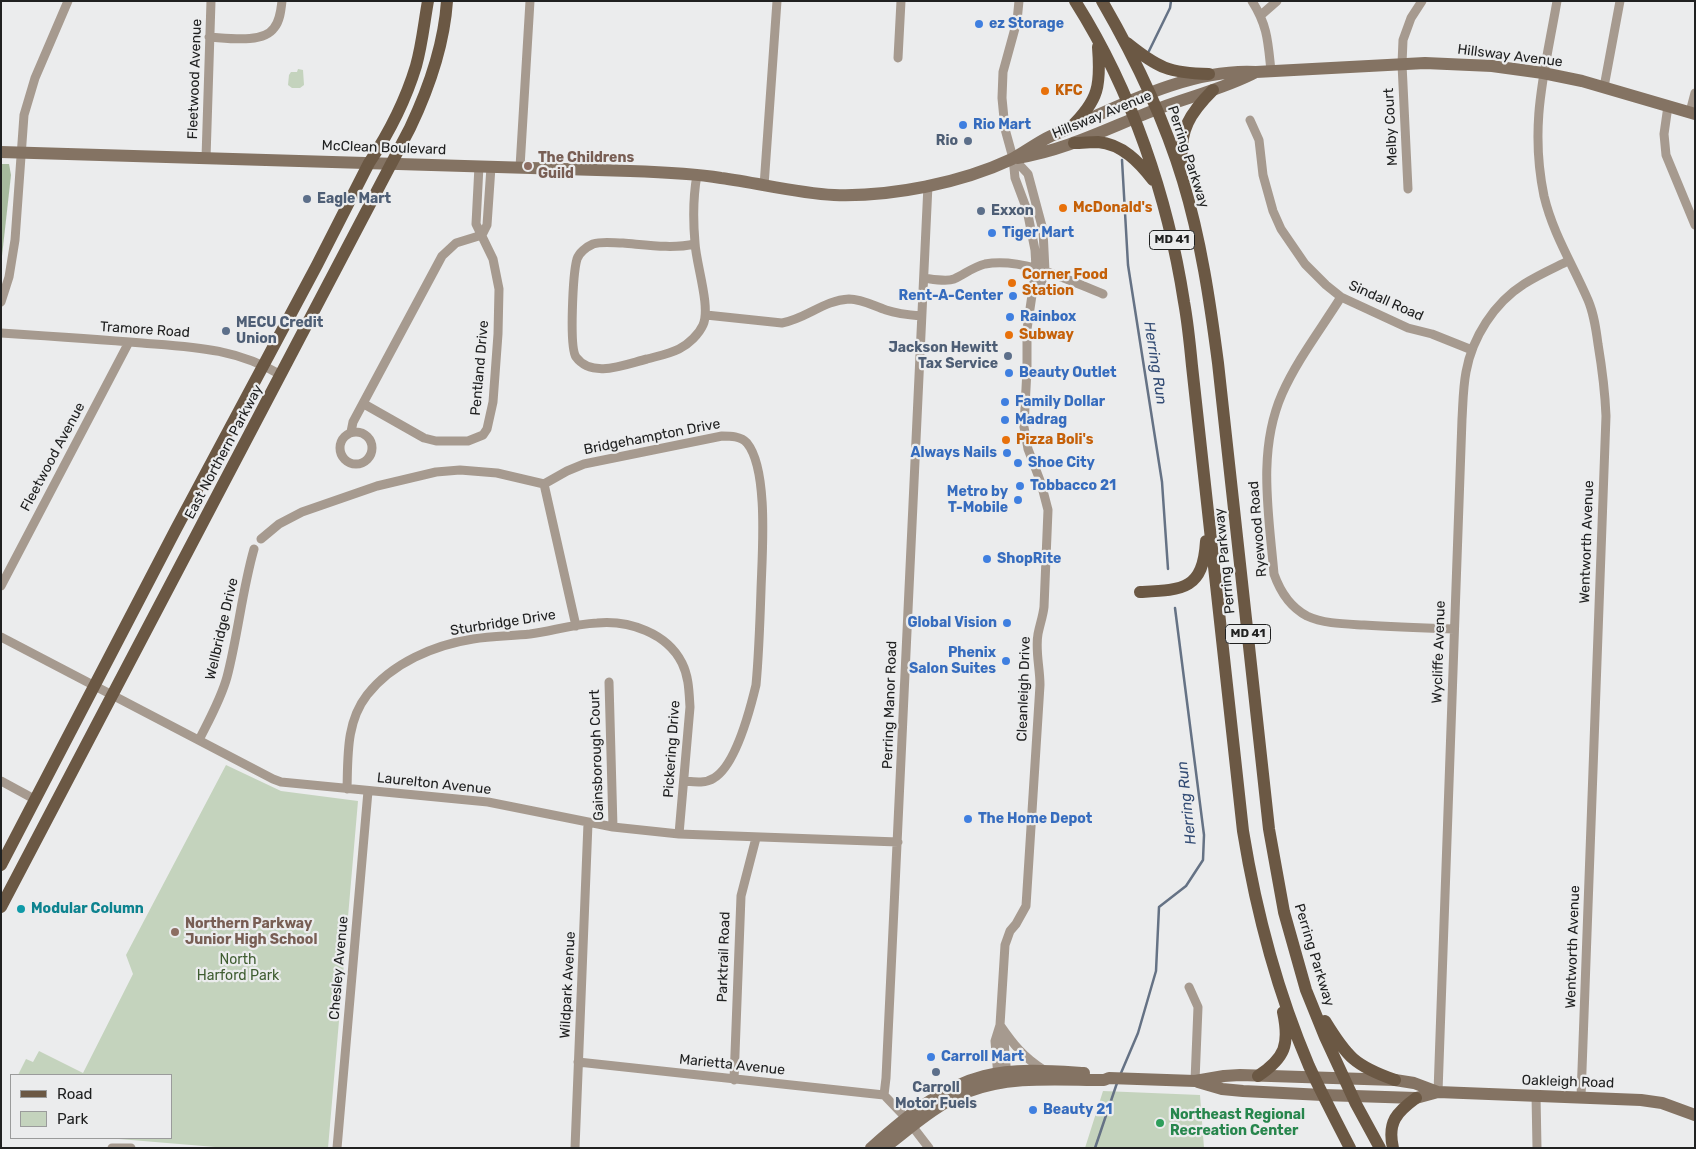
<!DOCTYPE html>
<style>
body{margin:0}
#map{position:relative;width:1696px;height:1149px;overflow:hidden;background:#ebeced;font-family:Rubik,sans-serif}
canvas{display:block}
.frame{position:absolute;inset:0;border:2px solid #202121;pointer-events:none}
.legend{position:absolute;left:10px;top:1074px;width:162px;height:65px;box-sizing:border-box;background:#ebeced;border:1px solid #9a9b9b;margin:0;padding:6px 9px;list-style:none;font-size:15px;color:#202121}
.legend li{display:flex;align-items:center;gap:10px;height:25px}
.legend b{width:25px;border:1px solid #9a9b9b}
</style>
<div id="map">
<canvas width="1696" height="1149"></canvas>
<div class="frame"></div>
<ul class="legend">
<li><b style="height:6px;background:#6b5844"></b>Road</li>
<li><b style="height:14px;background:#c4d3bd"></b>Park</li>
</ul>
</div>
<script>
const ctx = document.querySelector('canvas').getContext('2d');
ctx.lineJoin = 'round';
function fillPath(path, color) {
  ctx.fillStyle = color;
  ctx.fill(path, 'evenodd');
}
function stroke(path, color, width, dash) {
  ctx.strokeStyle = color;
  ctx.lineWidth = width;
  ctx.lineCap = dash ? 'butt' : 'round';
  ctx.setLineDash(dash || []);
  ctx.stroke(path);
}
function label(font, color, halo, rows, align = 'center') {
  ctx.font = font + ' Rubik,sans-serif';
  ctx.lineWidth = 4.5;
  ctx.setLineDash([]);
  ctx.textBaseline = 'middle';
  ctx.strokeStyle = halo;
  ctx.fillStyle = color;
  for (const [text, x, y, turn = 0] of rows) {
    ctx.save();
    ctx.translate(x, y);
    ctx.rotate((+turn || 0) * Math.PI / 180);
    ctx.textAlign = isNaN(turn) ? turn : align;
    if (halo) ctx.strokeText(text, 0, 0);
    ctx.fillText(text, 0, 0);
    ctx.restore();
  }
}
fillPath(new Path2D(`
 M 298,69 L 303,70 L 304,85 L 300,88 L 292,88 L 288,85 L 289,75 L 291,72 L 297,72 Z
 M 226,765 L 281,791 L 358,801 L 328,1148 L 227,1148 L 107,1138 L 171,1138 L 171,1075 L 18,1075 L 26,1059 L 33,1062 L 39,1051 L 83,1073 L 133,974 L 126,955 Z
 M 1103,1091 L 1200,1095 L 1204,1148 L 1085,1148 Z`), '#c4d3bd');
fillPath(new Path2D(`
 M 1,164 L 9,164 L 11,175 L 1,265 Z`), '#a6ba9d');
stroke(new Path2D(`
 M 1149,51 L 1170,8 L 1171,1
 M 1122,160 L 1128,265 L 1162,482 L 1168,569
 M 1121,1073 L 1138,1033 L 1156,971 L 1159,907 L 1186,886 L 1203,860 L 1204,835 L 1175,608
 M 1095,1148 L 1117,1083`), '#657285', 2.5);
stroke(new Path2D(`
 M 1252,1 C 1268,26 1268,43 1271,71
 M 1557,1 C 1545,71 1529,124 1544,196 C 1553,234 1573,265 1588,300 C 1594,314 1596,329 1598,344 C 1602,368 1605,391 1606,416 L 1581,1097
 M 1261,15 L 1277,1
 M 209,37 C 227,38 263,44 274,28 C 280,21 281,10 282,1
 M 898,58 L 901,1
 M 1604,87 L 1620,1
 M 1668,106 L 1664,134 L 1666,155 L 1695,225
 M 1690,112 L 1695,93
 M 1250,120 L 1259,140 L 1263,175 L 1273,211 L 1281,229 L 1305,264 L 1326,285 L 1341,297 L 1408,328 L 1432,334 L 1472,350
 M 206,158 L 211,1
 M 1013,158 L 1028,174 L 1043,230 L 1045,271 L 1041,284 L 1034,293
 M 520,167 L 530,1
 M 764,186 L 777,1
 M 1408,189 L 1402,64 L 1403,40 L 1411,18 L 1422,1
 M 695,244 C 672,249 647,245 623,243 C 614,243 602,241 593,244 C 586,247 579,253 577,259 C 573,273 569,347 576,357 C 592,379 626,364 647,359 C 658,356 669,354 679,349 C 689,344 699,334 703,325 C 711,307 696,264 695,243 C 693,220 693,197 697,175
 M 924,278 C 932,279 946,282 954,279 C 965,274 973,267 985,264 C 1023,257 1068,280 1103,294
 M 1341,297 C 1321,329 1297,360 1282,394 C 1257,451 1269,515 1274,574 C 1280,591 1290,607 1307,616 C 1324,624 1346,624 1364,625 C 1394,627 1424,628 1454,629
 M 1,302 L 9,277 L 15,240 L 24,115 L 35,78 L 68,1
 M 706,315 L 782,323 C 806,319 824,300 849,299 C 862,299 874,306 886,310 C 898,314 909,315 921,316
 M 1,333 C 48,336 95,339 142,343 C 193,347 235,348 281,375
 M 364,404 L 424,438 L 436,441 L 468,441 L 483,435 L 487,429 L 493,402 L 498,334 L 499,289 L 493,259 L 476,224 L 479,166
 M340 448a16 16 0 1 1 32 0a16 16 0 1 1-32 0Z
 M 351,432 L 353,422 L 442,256 L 456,243 L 482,235 L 487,225 L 491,167
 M 544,484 L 576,626
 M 261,539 L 279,524 L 302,512 L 377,486 L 436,472 L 460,470 L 497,473 L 544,484 L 567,471 L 584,464 L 722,436 C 730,436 741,436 747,443 C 769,470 762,555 761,590 C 760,621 759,653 756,685 C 750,710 736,765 714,778 C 705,784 694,782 684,781
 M 1,586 L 129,342
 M 1,637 L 273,779 L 281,782 L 488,802 L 613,827 L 679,834 L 898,842
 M 609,682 L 613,827
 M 199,740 C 209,720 221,699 227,677 C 238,635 242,591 254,549
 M 1,781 L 36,800
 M 347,789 C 348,756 346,722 367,695 C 392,663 434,645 473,639 C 492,636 511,636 530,634 C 552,631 574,624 597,623 C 629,620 667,633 682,663 C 689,677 689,692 690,707 L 679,834
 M 1189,987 L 1198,1007 L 1195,1081
 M 1000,1025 C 1013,1044 1024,1058 1044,1070
 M 1002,1033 L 1004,1041 L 1007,1077
 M 578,1062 L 884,1095
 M 998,1077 L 995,1041 L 1000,1025 L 1005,945 L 1010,931 L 1016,924 L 1026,906 L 1040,685 C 1040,668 1035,650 1038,634 C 1040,624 1043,616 1044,607 L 1048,510 L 1041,483 L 1028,449 L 1024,427 L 1027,369 L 1027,329 L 1036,268 L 1035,250 L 1027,210 L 1015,178 L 1013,158 L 1005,129 L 1002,98 L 1003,72 L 1017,21 L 1019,1
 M 734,1080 L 741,896 L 756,838
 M 1438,1092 L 1462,419 C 1463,403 1463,388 1466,372 C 1472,338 1494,303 1524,284 C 1538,275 1554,268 1568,261
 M 884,1095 L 886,1078 L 928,185
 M 884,1095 L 906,1118 L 929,1148
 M 1536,1095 L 1537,1148
 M 112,1148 L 131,1148
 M 337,1148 L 368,791
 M 575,1148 L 588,823`), '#a69a8f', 9);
stroke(new Path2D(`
 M 1,152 L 630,171 C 661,172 691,173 721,178 C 759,183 796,193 834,195 C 891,197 961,183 1012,159 C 1025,152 1038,142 1051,136 C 1114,109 1187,68 1256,72 L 1425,63 L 1492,66 L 1543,73 L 1582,81 L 1695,114
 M 1017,158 C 1068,150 1112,126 1160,108 C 1192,96 1226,88 1256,72
 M 1198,1082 L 1222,1089 L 1243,1091 L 1323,1095 L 1416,1098 L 1438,1092 L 1641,1100 L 1662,1103 L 1695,1115
 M 871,1148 C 904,1119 940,1087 984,1076 C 1015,1068 1052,1071 1084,1073
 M 884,1148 C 909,1129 938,1103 967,1092 C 1010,1075 1059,1080 1104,1080 L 1109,1078 L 1195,1081 L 1224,1076 L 1240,1075 L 1395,1080 L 1414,1083 L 1438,1092`), '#847363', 12);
stroke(new Path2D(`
 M 1075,1 C 1132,91 1168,198 1184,302 C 1188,324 1190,345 1192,366 L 1243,831 C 1256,911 1277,991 1309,1066 C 1322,1094 1336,1121 1350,1148
 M 1102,1 C 1135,58 1164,118 1183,181 C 1201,240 1210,302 1218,363 L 1269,829 L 1284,912 L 1306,990 L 1325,1037 L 1356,1104 L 1380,1148
 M 1127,43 C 1158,68 1169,73 1209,74
 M 1071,127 C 1099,100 1101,85 1098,47
 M 1074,143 C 1082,143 1090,142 1098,142 C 1122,144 1139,162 1153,180
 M 1182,164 C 1179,130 1190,113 1213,90
 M 1140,592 C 1183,590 1203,590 1206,541
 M 1,865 L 176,529 L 317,265 L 369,163 C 389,133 406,99 416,66 C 422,45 424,23 428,1
 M 1,907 L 410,128 C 429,88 444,46 447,1
 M 1325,1021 C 1347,1057 1355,1066 1395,1080
 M 1258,1076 C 1285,1058 1290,1045 1283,1012
 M 1393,1148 C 1387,1122 1397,1112 1416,1098`), '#6b5844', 12);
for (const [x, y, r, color] of [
 [979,24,5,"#3f7fe0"],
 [1045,91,5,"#e8710a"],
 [963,125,5,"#3f7fe0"],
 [968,141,5,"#5c6f8a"],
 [528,166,5,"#8d6e63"],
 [307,199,5,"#5c6f8a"],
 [1063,208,5,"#e8710a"],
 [981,211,5,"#5c6f8a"],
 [992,233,5,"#3f7fe0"],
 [1012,283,5,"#e8710a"],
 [1013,296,5,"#3f7fe0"],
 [1010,317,5,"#3f7fe0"],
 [226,331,5,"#5c6f8a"],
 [1009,335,5,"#e8710a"],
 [1008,356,5,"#5c6f8a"],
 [1009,373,5,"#3f7fe0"],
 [1005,402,5,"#3f7fe0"],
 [1005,420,5,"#3f7fe0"],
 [1006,440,5,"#e8710a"],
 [1007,453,5,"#3f7fe0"],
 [1018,463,5,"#3f7fe0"],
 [1020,486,5,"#3f7fe0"],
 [1018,500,5,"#3f7fe0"],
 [987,559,5,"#3f7fe0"],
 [1007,623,5,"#3f7fe0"],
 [1006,661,5,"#3f7fe0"],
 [968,819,5,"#3f7fe0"],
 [21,909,5,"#0f9aa8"],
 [175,932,5,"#8d6e63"],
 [931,1057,5,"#3f7fe0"],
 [936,1072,5,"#5c6f8a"],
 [1033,1110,5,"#3f7fe0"],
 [1160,1123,5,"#2e9e5b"]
]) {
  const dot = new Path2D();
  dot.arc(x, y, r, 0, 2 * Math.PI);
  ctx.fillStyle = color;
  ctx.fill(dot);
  stroke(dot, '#ebeced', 2);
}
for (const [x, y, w] of [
 [1172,240,45],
 [1248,634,45]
]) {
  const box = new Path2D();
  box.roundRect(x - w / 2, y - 9.5, w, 19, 4);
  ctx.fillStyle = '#ebeced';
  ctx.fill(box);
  stroke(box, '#202121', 1);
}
label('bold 12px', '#202121', null, [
 ["MD 41",1172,240],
 ["MD 41",1248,634]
]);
label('bold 14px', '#366cbe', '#ebeced', [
 ["ez Storage",989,24],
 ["Rio Mart",973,125],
 ["Tiger Mart",1002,233],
 ["Rent-A-Center",1003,296,"right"],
 ["Rainbox",1020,317],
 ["Beauty Outlet",1019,373],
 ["Family Dollar",1015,402],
 ["Madrag",1015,420],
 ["Always Nails",997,453,"right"],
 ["Shoe City",1028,463],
 ["Tobbacco 21",1030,486],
 ["Metro by",1008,492,"right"],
 ["T-Mobile",1008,508,"right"],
 ["ShopRite",997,559],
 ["Global Vision",997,623,"right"],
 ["Phenix",996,653,"right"],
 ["Salon Suites",996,669,"right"],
 ["The Home Depot",978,819],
 ["Carroll Mart",941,1057],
 ["Beauty 21",1043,1110]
], 'left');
label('14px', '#202121', '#ebeced', [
 ["Hillsway Avenue",1510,56,7],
 ["Fleetwood Avenue",195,79,-88],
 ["Hillsway Avenue",1102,115,-22],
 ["Melby Court",1391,127,-93],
 ["McClean Boulevard",384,148,2],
 ["Perring Parkway",1188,157,72],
 ["Sindall Road",1386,301,24],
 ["Tramore Road",145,330,4],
 ["Pentland Drive",480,368,-85],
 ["Bridgehampton Drive",652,437,-11],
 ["East Northern Parkway",224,452,-62],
 ["Fleetwood Avenue",53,457,-62],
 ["Ryewood Road",1258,529,-95],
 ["Wentworth Avenue",1587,542,-88],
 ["Perring Parkway",1225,561,-96],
 ["Sturbridge Drive",503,623,-9],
 ["Wellbridge Drive",222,629,-77],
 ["Wycliffe Avenue",1439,652,-88],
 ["Cleanleigh Drive",1024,689,-88],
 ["Perring Manor Road",890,705,-88],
 ["Pickering Drive",672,749,-86],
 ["Gainsborough Court",597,755,-92],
 ["Laurelton Avenue",434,784,6],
 ["Wentworth Avenue",1573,947,-88],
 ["Perring Parkway",1314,955,73],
 ["Parktrail Road",724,957,-88],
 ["Chesley Avenue",339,968,-85],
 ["Wildpark Avenue",568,985,-87],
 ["Marietta Avenue",732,1065,6],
 ["Oakleigh Road",1568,1082,2]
]);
label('bold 14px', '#c56008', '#ebeced', [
 ["KFC",1055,91],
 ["McDonald's",1073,208],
 ["Corner Food",1022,275],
 ["Station",1022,291],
 ["Subway",1019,335],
 ["Pizza Boli's",1016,440]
], 'left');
label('bold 14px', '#4e5e75', '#ebeced', [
 ["Rio",958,141,"right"],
 ["Eagle Mart",317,199],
 ["Exxon",991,211],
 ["MECU Credit",236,323],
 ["Union",236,339],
 ["Jackson Hewitt",998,348,"right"],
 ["Tax Service",998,364,"right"],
 ["Carroll",936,1088,"center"],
 ["Motor Fuels",936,1104,"center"]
], 'left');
label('bold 14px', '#785e54', '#ebeced', [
 ["The Childrens",538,158],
 ["Guild",538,174],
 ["Northern Parkway",185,924],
 ["Junior High School",185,940]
], 'left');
label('bold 14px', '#0d838f', '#ebeced', [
 ["Modular Column",31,909]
], 'left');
label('14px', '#3f5d31', '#ebeced', [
 ["North",238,960],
 ["Harford Park",238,976]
]);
label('bold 14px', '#27864d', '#ebeced', [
 ["Northeast Regional",1170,1115],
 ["Recreation Center",1170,1131]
], 'left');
label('italic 15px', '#314a73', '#ebeced', [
 ["Herring Run",1155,363,81],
 ["Herring Run",1187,803,-96]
]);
</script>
